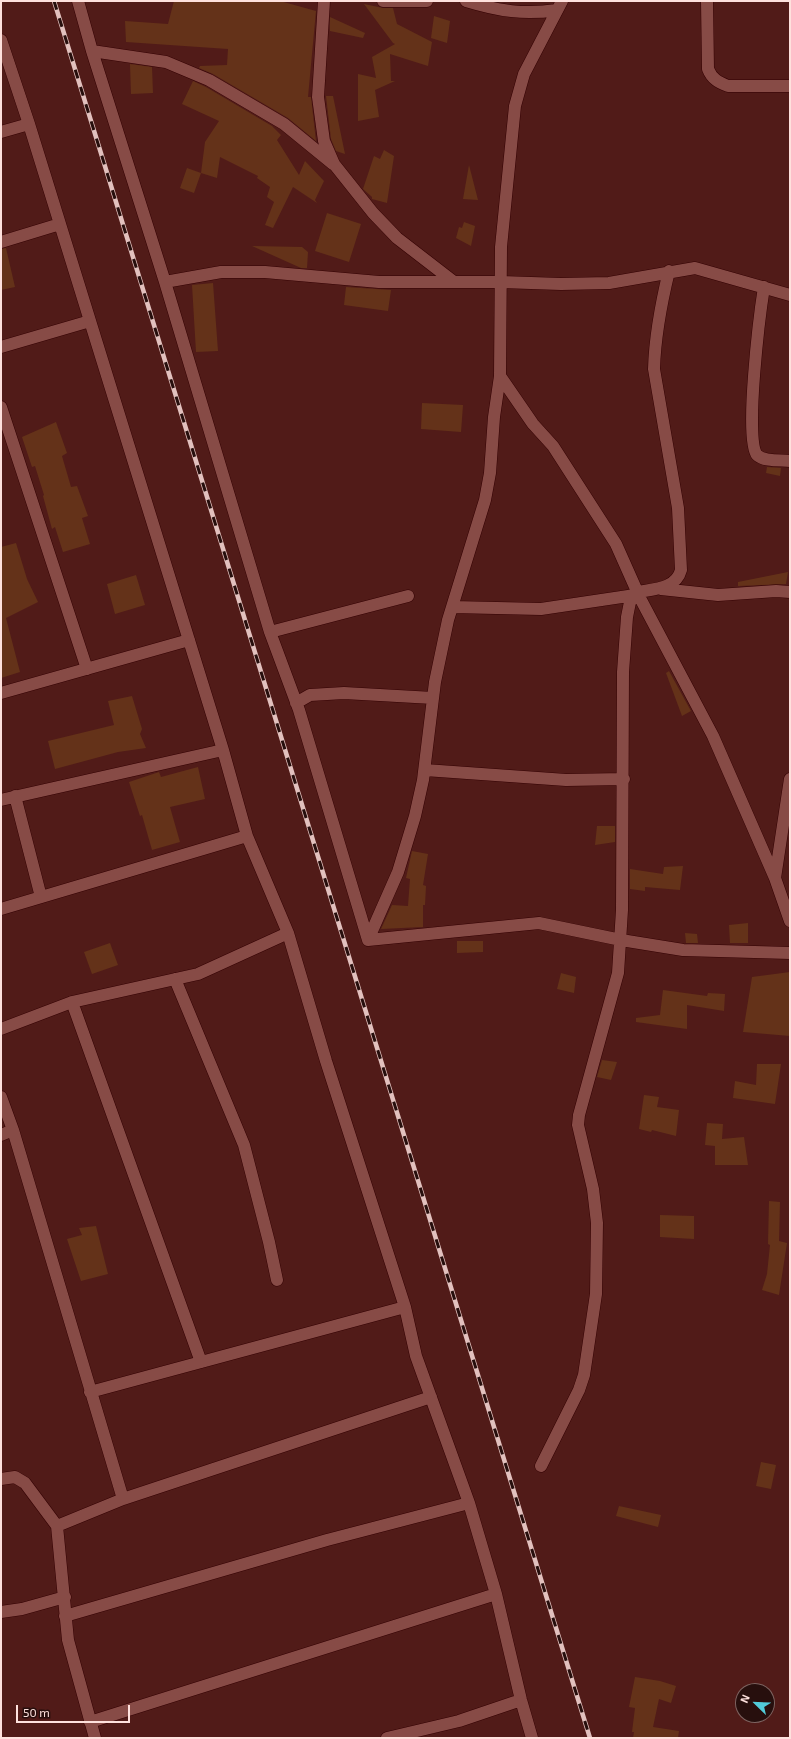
<!DOCTYPE html>
<style>
body{margin:0}
#map{position:relative;width:791px;height:1739px;overflow:hidden;background:#511b18;font-family:"Exo 2",sans-serif}
canvas{display:block}
.frame{position:absolute;inset:0;border:2px solid #fee1dd;pointer-events:none}
.north{position:absolute;left:735px;top:1683px;width:40px;height:40px;box-sizing:border-box;background:#270f0d;border:1px solid #7d6360;border-radius:50%;rotate:293deg;font-size:11px;font-weight:700;line-height:16px;text-align:center;color:#fee1dd}
.north::after{content:'';display:block;margin:auto;width:14px;height:18px;background:#52cbd9;clip-path:polygon(50% 0,100% 100%,50% 72%,0 100%)}
.scale{position:absolute;left:16px;top:1705px;width:114px;height:18px;box-sizing:border-box;border:2px solid #fee1dd;border-top:0;padding-left:5px;font-size:12px;line-height:14px;white-space:nowrap;color:#fee1dd;-webkit-text-stroke:3px #270f0d;paint-order:stroke}
</style>
<div id="map">
<canvas width="791" height="1739"></canvas>
<div class="frame"></div>
<div class="north">N</div>
<div class="scale">50 m</div>
</div>
<script>
const ctx = document.querySelector('canvas').getContext('2d');
ctx.lineJoin = 'round';
function fillPath(path, color) {
  ctx.fillStyle = color;
  ctx.fill(path, 'evenodd');
}
function stroke(path, color, width, dash) {
  ctx.strokeStyle = color;
  ctx.lineWidth = width;
  ctx.lineCap = dash ? 'butt' : 'round';
  ctx.setLineDash(dash || []);
  ctx.stroke(path);
}
fillPath(new Path2D(`
 M 174,1 L 280,1 L 316,11 L 308,97 L 311,97 L 316,141 L 288,118 L 213,74 L 199,68 L 200,66 L 227,65 L 228,49 L 126,42 L 125,21 L 168,24 Z
 M 364,4 L 383,8 L 393,8 L 397,24 L 432,42 L 428,66 L 390,54 L 391,81 L 395,81 L 375,90 L 379,117 L 358,121 L 358,74 L 376,78 L 372,57 L 395,44 L 393,43 Z
 M 434,16 L 450,21 L 447,43 L 431,38 Z
 M 330,17 L 365,33 L 363,38 L 330,31 Z
 M 130,64 L 152,67 L 153,93 L 131,94 Z
 M 193,81 L 206,87 L 272,126 L 281,135 L 277,140 L 299,175 L 305,161 L 324,181 L 315,200 L 317,203 L 293,187 L 273,228 L 265,225 L 274,202 L 267,197 L 270,187 L 257,178 L 258,176 L 220,157 L 217,178 L 201,173 L 205,142 L 219,121 L 182,104 Z
 M 326,96 L 333,96 L 345,154 L 336,151 L 331,139 Z
 M 384,150 L 394,156 L 387,203 L 372,199 L 372,197 L 363,189 L 374,156 L 380,159 Z
 M 469,165 L 478,200 L 463,199 Z
 M 187,168 L 201,173 L 194,193 L 180,188 Z
 M 327,213 L 361,224 L 349,262 L 315,251 Z
 M 464,222 L 475,226 L 471,246 L 456,238 L 459,227 L 462,228 Z
 M 252,246 L 302,247 L 308,252 L 307,268 L 301,268 Z
 M 6,248 L 15,287 L 1,290 L 1,249 Z
 M 213,283 L 218,351 L 196,352 L 192,285 Z
 M 346,287 L 391,290 L 388,311 L 344,305 Z
 M 422,403 L 463,405 L 461,432 L 421,429 Z
 M 56,422 L 67,453 L 62,456 L 71,487 L 77,486 L 88,516 L 82,518 L 90,544 L 63,552 L 55,527 L 52,529 L 43,496 L 44,495 L 35,466 L 32,467 L 22,437 Z
 M 767,467 L 781,468 L 780,476 L 766,473 Z
 M 16,543 L 27,579 L 38,602 L 6,618 L 20,672 L 1,678 L 1,547 Z
 M 788,572 L 786,584 L 738,586 L 738,582 Z
 M 136,575 L 145,605 L 115,614 L 107,584 Z
 M 669,671 L 691,711 L 682,716 L 666,673 Z
 M 132,696 L 142,729 L 140,734 L 146,748 L 118,752 L 55,769 L 48,741 L 114,725 L 108,701 Z
 M 198,767 L 205,799 L 170,807 L 180,842 L 152,850 L 142,815 L 140,816 L 129,782 L 159,772 L 161,777 Z
 M 597,826 L 615,826 L 615,842 L 595,845 Z
 M 412,851 L 428,854 L 423,885 L 426,886 L 425,905 L 423,905 L 423,927 L 381,929 L 392,905 L 408,906 L 410,879 L 406,878 Z
 M 683,866 L 680,890 L 645,887 L 645,891 L 630,889 L 630,869 L 663,874 L 664,867 Z
 M 748,923 L 748,943 L 730,943 L 729,925 Z
 M 685,933 L 697,934 L 698,943 L 686,943 Z
 M 457,941 L 483,941 L 483,952 L 457,953 Z
 M 110,943 L 118,965 L 92,974 L 84,952 Z
 M 790,972 L 790,1036 L 743,1032 L 752,977 Z
 M 561,973 L 576,977 L 574,993 L 557,989 Z
 M 663,990 L 707,996 L 708,993 L 725,994 L 724,1011 L 687,1005 L 687,1029 L 636,1022 L 636,1018 L 660,1015 Z
 M 602,1060 L 617,1062 L 611,1080 L 597,1077 Z
 M 757,1064 L 781,1064 L 775,1104 L 733,1098 L 735,1081 L 756,1085 Z
 M 644,1095 L 659,1097 L 657,1107 L 679,1110 L 676,1136 L 652,1130 L 651,1132 L 639,1129 Z
 M 707,1123 L 723,1124 L 722,1139 L 744,1137 L 748,1165 L 715,1165 L 715,1146 L 705,1145 Z
 M 769,1201 L 780,1202 L 779,1241 L 787,1243 L 779,1295 L 762,1290 L 767,1274 L 770,1245 L 768,1244 Z
 M 660,1215 L 694,1216 L 694,1239 L 660,1237 Z
 M 96,1226 L 108,1274 L 81,1281 L 67,1239 L 82,1235 L 79,1228 Z
 M 761,1462 L 776,1465 L 771,1489 L 756,1486 Z
 M 619,1506 L 661,1515 L 658,1527 L 616,1516 Z
 M 635,1677 L 660,1681 L 676,1686 L 671,1703 L 659,1699 L 653,1727 L 679,1731 L 678,1738 L 633,1738 L 634,1732 L 632,1732 L 635,1708 L 629,1707 Z`), '#643219');
const street = new Path2D(`
 M 78,1 L 92,51 L 166,62 L 209,80 L 284,124 L 333,164
 M 324,1 L 318,97 L 324,141 L 334,164 L 373,213 L 397,238 L 454,282
 M 383,1 L 427,1
 M 466,1 C 499,11 524,15 557,10
 M 707,1 L 708,69 C 712,79 718,82 728,86 L 790,86
 M 1,40 L 29,124 L 223,750 L 247,836 L 288,933 L 326,1061 L 405,1307 L 416,1356 L 469,1503 L 496,1594 L 521,1700 L 532,1738
 M 92,51 L 165,282 L 270,632 L 299,710 L 368,940
 M 1,132 L 29,124
 M 1,242 L 60,224
 M 165,282 L 221,272 L 265,272 L 379,282 L 501,282 L 561,284 L 609,283 L 695,268 L 790,295
 M 764,287 C 760,312 744,439 757,455 C 764,462 781,460 790,461
 M 1,347 L 90,321
 M 500,376 L 533,424 L 553,446 L 616,544 L 640,598 L 713,736 L 775,878 L 790,921
 M 1,407 L 87,669
 M 661,589 L 718,595 L 776,591 L 790,592
 M 452,607 L 541,609 L 635,595
 M 270,632 L 408,596
 M 1,693 L 189,640
 M 296,703 L 310,695 L 344,693 L 433,698
 M 425,770 L 566,780 L 624,779
 M 15,796 L 41,897
 M 1,800 L 223,750
 M 775,878 L 790,779
 M 1,909 L 247,836
 M 368,940 L 398,872 L 415,816 L 423,780 L 435,682 L 448,620 L 485,500 L 490,473 L 494,417 L 500,376 L 501,247 L 515,106 L 524,74 L 562,1
 M 368,940 L 539,923 L 621,940 L 683,950 L 790,953
 M 175,979 L 244,1145 L 269,1242 L 277,1280
 M 72,1002 L 201,1362
 M 1,1029 L 72,1002 L 198,974 L 288,933
 M 1,1097 L 13,1130 L 123,1499 L 57,1526 L 68,1640 L 95,1738
 M 1,1135 L 13,1130
 M 90,1392 L 405,1307
 M 541,1466 L 579,1390 L 584,1375 L 596,1294 L 597,1223 L 593,1189 L 578,1125 L 579,1115 L 618,973 L 622,910 L 623,672 L 627,617 L 630,602 L 638,592 C 654,589 676,589 681,570 L 678,508 L 654,369 C 655,335 661,304 669,271
 M 1,1479 L 15,1477 L 25,1483 L 57,1526
 M 123,1499 L 431,1397
 M 1,1612 L 22,1609 L 65,1597
 M 65,1616 L 327,1540 L 469,1503
 M 90,1722 L 496,1594
 M 387,1738 L 459,1721 L 521,1700`);
stroke(street, '#340103', 13);
stroke(street, '#874b46', 12);
const rail = new Path2D(`
 M 54,1 L 590,1738`);
stroke(rail, '#e2c1be', 4.5);
stroke(rail, '#270f0d', 3, [9]);
</script>
